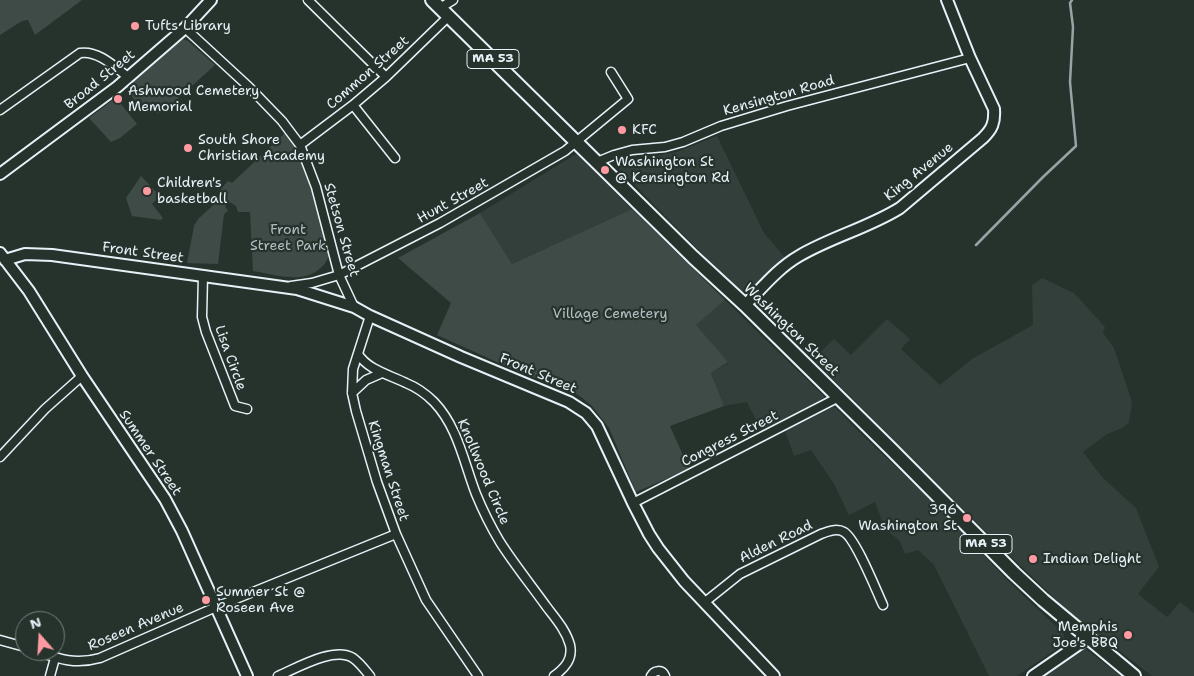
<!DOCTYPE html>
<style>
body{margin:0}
#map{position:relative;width:1194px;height:676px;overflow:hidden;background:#26332d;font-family:"Shantell Sans",sans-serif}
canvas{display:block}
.north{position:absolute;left:15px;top:611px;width:50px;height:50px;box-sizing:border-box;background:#26332d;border:1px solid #747f7e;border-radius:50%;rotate:341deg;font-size:14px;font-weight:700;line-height:20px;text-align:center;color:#e8f1f8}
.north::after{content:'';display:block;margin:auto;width:18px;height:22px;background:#ff9aa2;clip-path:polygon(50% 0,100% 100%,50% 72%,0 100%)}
</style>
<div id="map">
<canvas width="1194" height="676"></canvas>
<div class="north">N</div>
</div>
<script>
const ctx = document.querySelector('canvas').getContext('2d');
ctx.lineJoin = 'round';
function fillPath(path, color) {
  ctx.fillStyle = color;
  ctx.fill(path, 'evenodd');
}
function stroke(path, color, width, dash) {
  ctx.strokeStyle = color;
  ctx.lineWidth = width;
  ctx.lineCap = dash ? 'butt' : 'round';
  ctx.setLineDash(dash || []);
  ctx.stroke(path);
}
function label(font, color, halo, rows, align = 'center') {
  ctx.font = font + ' "Shantell Sans",sans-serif';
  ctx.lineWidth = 4.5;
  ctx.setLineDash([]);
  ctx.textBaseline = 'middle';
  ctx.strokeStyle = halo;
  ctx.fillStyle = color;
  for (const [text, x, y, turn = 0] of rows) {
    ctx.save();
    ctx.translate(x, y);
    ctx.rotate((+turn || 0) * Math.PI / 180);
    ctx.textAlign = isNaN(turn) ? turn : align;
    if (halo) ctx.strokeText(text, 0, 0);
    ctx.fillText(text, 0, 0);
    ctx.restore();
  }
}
fillPath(new Path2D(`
 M 717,136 L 764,233 L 787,260 L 753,293 L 746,295 L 743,295 L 619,169 L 619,165 L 623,162 L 677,152 Z
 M 576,154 L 632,209 L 512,264 L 480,213 Z
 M 1042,278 L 1074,293 L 1105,327 L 1103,333 L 1114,348 L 1132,402 L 1129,422 L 1122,428 L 1107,434 L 1083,452 L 1102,477 L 1136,508 L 1159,567 L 1138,594 L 1167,617 L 1180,602 L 1194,613 L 1194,676 L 1152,676 L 1069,612 L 1002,548 L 813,359 L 834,339 L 851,355 L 887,319 L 910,339 L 901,349 L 940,385 L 972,359 L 1033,325 L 1032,285 Z
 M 725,300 L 772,346 L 825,397 L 811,408 L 762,432 L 747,402 L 724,406 L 711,373 L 728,363 L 695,325 Z
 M 833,407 L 836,408 L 856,429 L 941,510 L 1009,582 L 1063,633 L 1065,640 L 1062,645 L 1017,676 L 989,676 L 934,565 L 918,550 L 905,554 L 899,540 L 885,529 L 875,502 L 849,515 L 834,484 L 811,450 L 794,456 L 785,431 Z
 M 1081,648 L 1084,648 L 1121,676 L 1040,676 Z`), '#333f3a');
fillPath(new Path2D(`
 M 0,0 L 82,0 L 35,35 L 28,20 L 22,21 L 0,35 Z
 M 182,39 L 188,41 L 215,65 L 162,113 C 146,114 132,101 127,87 L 129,82 Z
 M 114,99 L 117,99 L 137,124 L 120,138 L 111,142 L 89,118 Z
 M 285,133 C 306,151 320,215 328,242 C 330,255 329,262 318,270 C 300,284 273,274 253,271 L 250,212 L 238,212 L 236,206 L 230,202 L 225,206 L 228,211 L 224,214 L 218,264 L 187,263 L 194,226 L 198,219 L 221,198 L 220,190 L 228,181 L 232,183 Z
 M 141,176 L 160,196 L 152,204 L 163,218 L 161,220 L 132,216 L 126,198 Z
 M 632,209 L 725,300 L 696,325 L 728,362 L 711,373 L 724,406 L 670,426 L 689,469 L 636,492 L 609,428 L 592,406 L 581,397 L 569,390 L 519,372 L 437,335 L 451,303 L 398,258 L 480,213 L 512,264 Z`), '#3e4b47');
stroke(new Path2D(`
 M 976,245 L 1043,177 L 1076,146 L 1070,82 L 1073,27 L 1070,3 L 1072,0`), '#98a3a5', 2.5);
const minor = new Path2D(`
 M 308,0 L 386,77
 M 440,8 L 453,0
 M 185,28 L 249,87 L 282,121 L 300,145 L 316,187 L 339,275 L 354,307
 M 353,105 L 395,158
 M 0,110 L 80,53 C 98,50 115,67 128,77
 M 300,145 L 353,105 L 386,77 L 449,16
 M 597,162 L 614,155 L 632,150 L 665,147 L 683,142 L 721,126 L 787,106 L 970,58
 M 203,275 L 202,317 L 206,332 L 235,406 L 247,409
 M 291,286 L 312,283 L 339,275 L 440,223 L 565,151 L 628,99 L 611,72
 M 358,354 C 368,370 390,375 406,383 C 416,387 426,394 434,402 C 458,427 464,463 476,494 C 483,511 491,527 500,542 C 514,564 531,585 546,606 C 555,618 566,630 570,645 C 573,659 565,668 554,676
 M 352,393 L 366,380 L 382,373
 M 0,457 L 45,409 L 82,376
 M 633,503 L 839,397
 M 396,534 L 426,600 L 478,676
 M 705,602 L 740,574 L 821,534 C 829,531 837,528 844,532 C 856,539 876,590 883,605
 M 0,640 L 25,647
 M 36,651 C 59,659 75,665 100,658 L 216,607 L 396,534 L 377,482 L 356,411 L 352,393 L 353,369 L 370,316
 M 50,676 L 55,658
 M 278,676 C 297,668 334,646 353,658 C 360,663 365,670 370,676
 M 651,676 C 654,670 662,669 665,676`);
const tertiary = new Path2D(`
 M 0,174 L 117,87 L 185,28 L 211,0
 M 0,253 L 29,291 L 82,376 L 165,499 L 182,531 L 247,676
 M 5,260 L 25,254 L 52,255 L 297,289 L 354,307 L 370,316 L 461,357 L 569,402 L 586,413 L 597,426 L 633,503 L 649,534 L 658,548 L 684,581 L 774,676
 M 745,305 C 762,288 778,268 799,256 C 831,237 868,228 900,208 L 983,138 C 992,129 995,123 994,109 L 970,58 L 947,0
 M 1033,676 L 1088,638`);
const primary = new Path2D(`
 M 432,0 L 693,257 L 745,305 L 891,449 L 1014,573 L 1043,600 L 1134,676`);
stroke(minor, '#e8f1f8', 11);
stroke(tertiary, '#e8f1f8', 14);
stroke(primary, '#e8f1f8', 16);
stroke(minor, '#26332d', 8);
stroke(tertiary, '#26332d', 10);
stroke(primary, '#26332d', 12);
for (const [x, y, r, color] of [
 [135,26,5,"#ff9aa2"],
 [118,99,5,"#ff9aa2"],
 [622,130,5,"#ff9aa2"],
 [188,148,5,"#ff9aa2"],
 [605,170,5,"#ff9aa2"],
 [147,191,5,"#ff9aa2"],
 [967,518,5,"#ff9aa2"],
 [1033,559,5,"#ff9aa2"],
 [206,600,5,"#ff9aa2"],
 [1128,635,5,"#ff9aa2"]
]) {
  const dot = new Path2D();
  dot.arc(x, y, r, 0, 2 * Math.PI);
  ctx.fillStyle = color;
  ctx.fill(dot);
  stroke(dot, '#26332d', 2);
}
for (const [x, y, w] of [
 [493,59,52],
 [986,544,52]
]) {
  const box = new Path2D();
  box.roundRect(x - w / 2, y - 9.5, w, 19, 4);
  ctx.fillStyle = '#26332d';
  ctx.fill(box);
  stroke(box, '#e8f1f8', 1);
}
label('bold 12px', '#e8f1f8', null, [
 ["MA 53",493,59],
 ["MA 53",986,544]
]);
label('14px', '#e8f1f8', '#26332d', [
 ["Tufts Library",145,26],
 ["Ashwood Cemetery",128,91],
 ["Memorial",128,107],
 ["KFC",632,130],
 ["South Shore",198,140],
 ["Christian Academy",198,156],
 ["Washington St",615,162],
 ["@ Kensington Rd",615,178],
 ["Children's",157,183],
 ["basketball",157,199],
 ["396",957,510,"right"],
 ["Washington St",957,526,"right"],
 ["Indian Delight",1043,559],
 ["Summer St @",216,592],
 ["Roseen Ave",216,608],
 ["Memphis",1118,627,"right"],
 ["Joe's BBQ",1118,643,"right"]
], 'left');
label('14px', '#e8f1f8', '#26332d', [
 ["Common Street",368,73,-41],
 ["Broad Street",100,80,-39],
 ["Kensington Road",779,96,-16],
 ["King Avenue",919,172,-39],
 ["Hunt Street",453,201,-29],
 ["Stetson Street",341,230,74],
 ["Front Street",143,253,8],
 ["Washington Street",791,330,44],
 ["Lisa Circle",230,358,70],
 ["Front Street",538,374,23],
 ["Congress Street",730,439,-27],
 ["Summer Street",150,453,56],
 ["Kingman Street",388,471,72],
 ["Knollwood Circle",483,472,67],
 ["Alden Road",776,542,-26],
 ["Roseen Avenue",136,627,-23]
]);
label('14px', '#b5bfc3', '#26332d', [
 ["Front",288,230],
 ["Street Park",288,246],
 ["Village Cemetery",610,314]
]);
</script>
